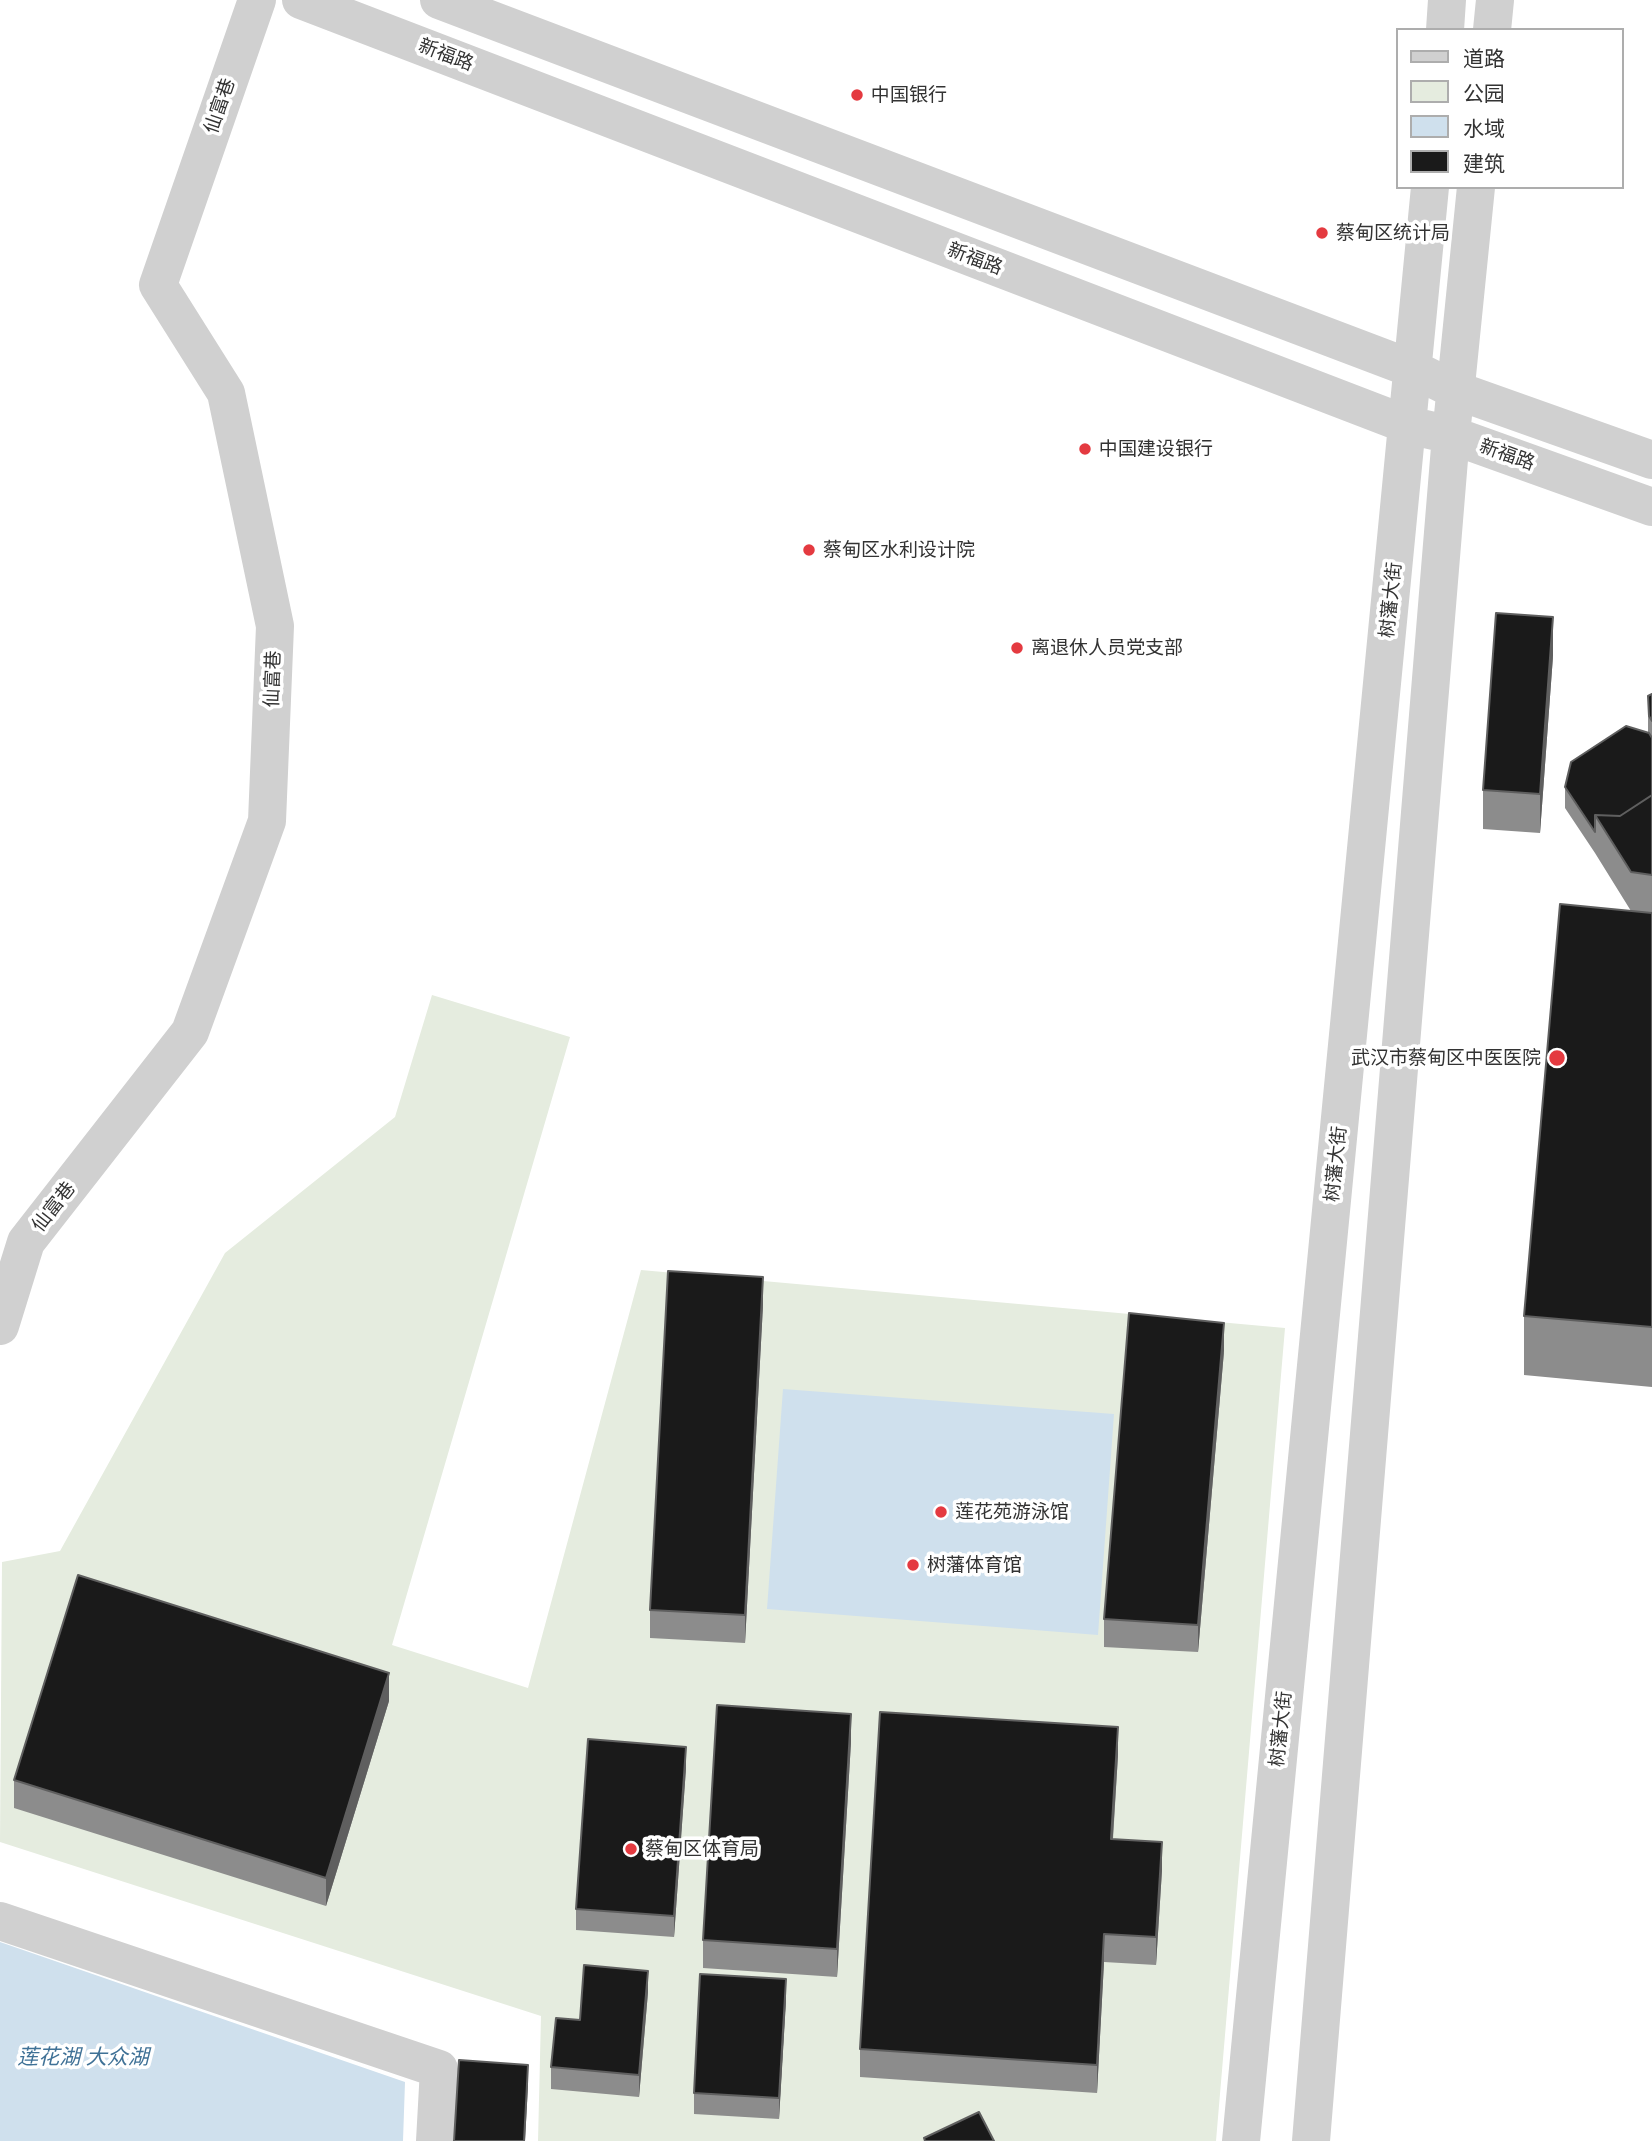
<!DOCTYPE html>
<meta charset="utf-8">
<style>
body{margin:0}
#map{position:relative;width:1652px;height:2141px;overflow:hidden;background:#fff;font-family:Mulish,"Noto Sans SC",sans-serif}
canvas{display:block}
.legend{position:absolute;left:1396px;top:28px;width:228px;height:161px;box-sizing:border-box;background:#fff;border:2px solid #adadad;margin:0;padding:9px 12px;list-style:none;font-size:21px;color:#333}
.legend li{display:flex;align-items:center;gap:14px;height:35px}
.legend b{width:35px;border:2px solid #adadad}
</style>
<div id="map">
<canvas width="1652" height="2141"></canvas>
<ul class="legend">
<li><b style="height:9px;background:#d0d0d0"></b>道路</li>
<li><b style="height:19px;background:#e5ecdf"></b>公园</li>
<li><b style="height:19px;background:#cfe0ed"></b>水域</li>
<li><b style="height:19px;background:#1a1a1a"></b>建筑</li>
</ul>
</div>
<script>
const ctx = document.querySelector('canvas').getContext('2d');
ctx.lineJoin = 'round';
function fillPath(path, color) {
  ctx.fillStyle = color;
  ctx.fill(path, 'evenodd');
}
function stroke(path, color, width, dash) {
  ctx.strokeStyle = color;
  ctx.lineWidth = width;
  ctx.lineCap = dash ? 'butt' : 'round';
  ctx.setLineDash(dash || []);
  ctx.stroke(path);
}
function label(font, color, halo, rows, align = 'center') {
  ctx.font = font + ' Mulish,"Noto Sans SC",sans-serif';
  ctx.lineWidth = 7;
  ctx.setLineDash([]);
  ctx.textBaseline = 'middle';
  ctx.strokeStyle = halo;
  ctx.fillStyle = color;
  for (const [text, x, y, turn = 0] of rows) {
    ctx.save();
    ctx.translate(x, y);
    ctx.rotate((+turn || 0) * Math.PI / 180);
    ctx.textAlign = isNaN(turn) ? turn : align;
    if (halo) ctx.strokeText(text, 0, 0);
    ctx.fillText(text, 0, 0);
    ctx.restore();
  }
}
fillPath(new Path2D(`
 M 432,995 L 570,1037 L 392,1645 L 528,1688 L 641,1270 L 1285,1328 L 1216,2141 L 538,2141 L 541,2016 L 0,1842 L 2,1562 L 60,1551 L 225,1253 L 395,1117 Z`), '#e5ecdf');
fillPath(new Path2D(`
 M 783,1389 L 1114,1414 L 1098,1635 L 767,1609 Z
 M 0,1942 L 405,2082 L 403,2141 L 0,2141 Z`), '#cfe0ed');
stroke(new Path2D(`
 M 301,0 L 1408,425 L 1451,435 L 1652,507
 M 439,0 L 1413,369 L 1455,390 L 1652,460
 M 1445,30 L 1447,0
 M 1492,30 L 1495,0
 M 0,1326 L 26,1242 L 190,1032 L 267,821 L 275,626 L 226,393 L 158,285 L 257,0
 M 0,1921 L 439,2069 L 435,2141
 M 1241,2141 L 1430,187
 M 1311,2141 L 1451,435 L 1476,187`), '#d0d0d0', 38);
fillPath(new Path2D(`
 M 1553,656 L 1540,833 L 1483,829 L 1483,790 Z
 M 1652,694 L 1652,1387 L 1524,1375 L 1524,1316 L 1631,911 L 1595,853 L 1565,808 L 1565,787 L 1648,733 L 1648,696 Z
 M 763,1305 L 745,1643 L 650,1638 L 650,1610 Z
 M 1224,1351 L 1198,1652 L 1104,1647 L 1104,1619 Z
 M 389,1701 L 326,1906 L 14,1808 L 14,1780 Z
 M 851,1742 L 837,1977 L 703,1968 L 703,1940 Z
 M 1118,1755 L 1113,1839 L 1162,1870 L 1156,1965 L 1104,1962 L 1097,2093 L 860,2077 L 860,2049 Z
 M 686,1768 L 674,1937 L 576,1930 L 576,1909 Z
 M 648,1992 L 639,2097 L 551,2089 L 551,2067 Z
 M 786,2000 L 779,2119 L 694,2114 L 694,2093 Z`), '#8c8c8c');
fillPath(new Path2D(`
 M 1553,617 L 1553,656 L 1540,833 L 1540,794 Z
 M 763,1277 L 763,1305 L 745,1643 L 745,1615 Z
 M 1224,1323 L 1224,1351 L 1198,1652 L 1198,1625 Z
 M 389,1673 L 389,1701 L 326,1906 L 326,1878 Z
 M 851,1714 L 851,1742 L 837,1977 L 837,1949 Z
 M 1118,1727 L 1118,1755 L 1111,1866 L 1111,1839 Z
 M 686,1747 L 686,1768 L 674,1937 L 674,1916 Z
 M 1162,1842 L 1162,1870 L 1156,1965 L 1156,1937 Z
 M 1104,1934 L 1104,1962 L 1097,2093 L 1097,2065 Z
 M 648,1971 L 648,1992 L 639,2097 L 639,2075 Z
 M 786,1979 L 786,2000 L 779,2119 L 779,2098 Z
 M 528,2065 L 528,2086 L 525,2141 L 524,2141 Z`), '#5f5f5f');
const building = new Path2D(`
 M 1496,613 L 1553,617 L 1540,794 L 1483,790 Z
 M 1652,694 L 1652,721 L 1649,716 L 1648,696 Z
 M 1626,726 L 1649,733 L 1652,738 L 1652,795 L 1620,816 L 1595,815 L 1595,832 L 1565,787 L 1571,762 Z
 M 1652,795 L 1652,875 L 1631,872 L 1595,815 L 1620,816 Z
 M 1560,904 L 1652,913 L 1652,1327 L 1524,1316 Z
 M 668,1271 L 763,1277 L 745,1615 L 650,1610 Z
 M 1129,1313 L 1224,1323 L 1198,1625 L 1104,1619 Z
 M 78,1575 L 389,1673 L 326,1878 L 14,1780 Z
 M 717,1705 L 851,1714 L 837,1949 L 703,1940 Z
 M 880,1712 L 1118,1727 L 1111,1839 L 1162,1842 L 1156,1937 L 1104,1934 L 1097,2065 L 860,2049 Z
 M 588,1739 L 686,1747 L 674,1916 L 576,1909 Z
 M 584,1965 L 648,1971 L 639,2075 L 551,2067 L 556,2018 L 580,2020 Z
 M 700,1974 L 786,1979 L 779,2098 L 694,2093 Z
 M 459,2060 L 528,2065 L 524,2141 L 454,2141 Z
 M 979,2112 L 994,2141 L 925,2141 L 924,2138 Z`);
fillPath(building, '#1a1a1a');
stroke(building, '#5f5f5f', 2);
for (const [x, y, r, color] of [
 [857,95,7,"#e43a40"],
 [1322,233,7,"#e43a40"],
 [1085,449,7,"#e43a40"],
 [809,550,7,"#e43a40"],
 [1017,648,7,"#e43a40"],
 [1557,1058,9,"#e43a40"],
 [941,1512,7,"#e43a40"],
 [913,1565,7,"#e43a40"],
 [631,1849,7,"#e43a40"]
]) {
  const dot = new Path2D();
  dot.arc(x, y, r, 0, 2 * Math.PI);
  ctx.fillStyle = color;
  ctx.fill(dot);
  stroke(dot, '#fff', 2.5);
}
label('19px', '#333', '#fff', [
 ["新福路",446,55,21],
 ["仙富巷",220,106,-71],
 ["新福路",975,259,21],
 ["新福路",1507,455,20],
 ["树藩大街",1391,600,-84],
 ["仙富巷",273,679,-88],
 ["树藩大街",1336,1164,-84],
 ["仙富巷",54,1207,-52],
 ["树藩大街",1281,1729,-84]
]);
label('19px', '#333', '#fff', [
 ["中国银行",871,95],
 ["蔡甸区统计局",1336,233],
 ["中国建设银行",1099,449],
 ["蔡甸区水利设计院",823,550],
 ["离退休人员党支部",1031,648],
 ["武汉市蔡甸区中医医院",1541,1058,"right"],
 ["莲花苑游泳馆",955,1512],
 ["树藩体育馆",927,1565],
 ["蔡甸区体育局",645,1849]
], 'left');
label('italic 21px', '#3f7196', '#fff', [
 ["莲花湖 大众湖",83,2058]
]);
</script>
